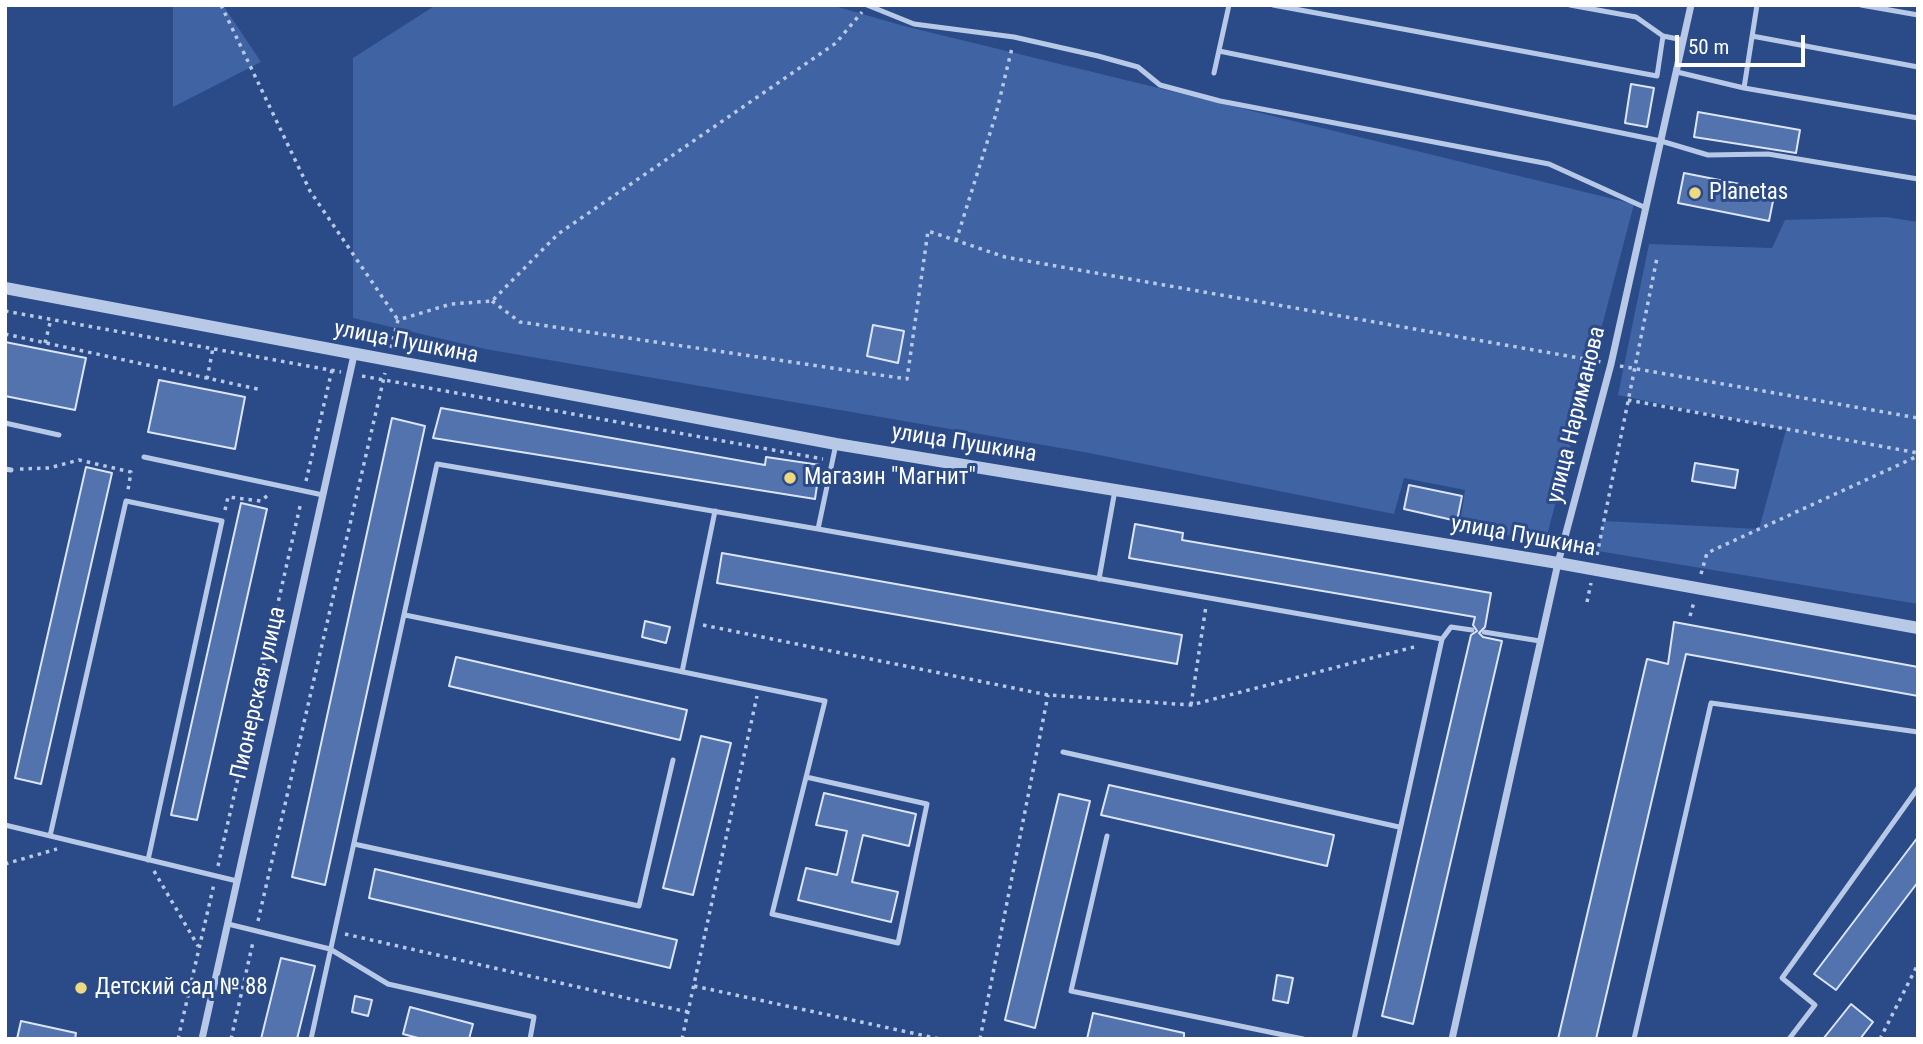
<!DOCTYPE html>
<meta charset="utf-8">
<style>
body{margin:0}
#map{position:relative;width:1923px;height:1044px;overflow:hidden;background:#2b4a88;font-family:"Roboto Condensed",sans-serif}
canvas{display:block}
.frame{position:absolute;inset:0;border:7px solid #fff;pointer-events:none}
.scale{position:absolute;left:1675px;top:35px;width:130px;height:32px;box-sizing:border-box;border:4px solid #fff;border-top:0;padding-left:9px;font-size:21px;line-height:24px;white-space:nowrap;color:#fff;-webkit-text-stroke:5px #2b4a88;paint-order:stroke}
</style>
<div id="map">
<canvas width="1923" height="1044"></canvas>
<div class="frame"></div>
<div class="scale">50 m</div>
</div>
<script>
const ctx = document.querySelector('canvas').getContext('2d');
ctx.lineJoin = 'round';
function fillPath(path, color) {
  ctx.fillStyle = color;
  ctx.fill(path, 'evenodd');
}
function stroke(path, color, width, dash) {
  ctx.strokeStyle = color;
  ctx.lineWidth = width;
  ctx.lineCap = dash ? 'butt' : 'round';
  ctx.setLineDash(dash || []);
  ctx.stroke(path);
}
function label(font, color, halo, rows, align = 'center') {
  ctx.font = font + ' "Roboto Condensed",sans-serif';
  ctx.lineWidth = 6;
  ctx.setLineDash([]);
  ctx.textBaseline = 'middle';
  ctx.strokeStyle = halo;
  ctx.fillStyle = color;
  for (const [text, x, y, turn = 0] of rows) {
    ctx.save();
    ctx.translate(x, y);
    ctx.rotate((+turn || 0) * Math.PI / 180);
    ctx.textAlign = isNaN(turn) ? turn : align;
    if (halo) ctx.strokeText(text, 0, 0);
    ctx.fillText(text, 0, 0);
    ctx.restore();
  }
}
fillPath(new Path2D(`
 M 173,5 L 223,5 L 261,62 L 173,107 Z
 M 436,5 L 831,5 L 904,26 L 1634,204 L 1545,543 L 1460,525 L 1465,490 L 1404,478 L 1394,514 L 1084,452 L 485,349 L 353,318 L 353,58 Z
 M 1886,217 L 1918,222 L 1918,604 L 1598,551 L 1604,521 L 1759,529 L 1786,430 L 1618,395 L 1649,244 L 1772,248 L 1785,220 Z`), '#4063a4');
const building = new Path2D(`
 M 1631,84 L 1654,88 L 1647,127 L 1625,123 Z
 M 1698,112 L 1800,130 L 1796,153 L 1694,137 Z
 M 1684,173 L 1775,191 L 1769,221 L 1678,203 Z
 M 873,325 L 904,331 L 898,363 L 867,356 Z
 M 5,342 L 86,358 L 75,410 L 5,396 Z
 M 159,380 L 245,397 L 235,449 L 148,432 Z
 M 441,408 L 765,465 L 766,457 L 820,465 L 815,499 L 433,438 Z
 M 392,418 L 425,426 L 325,885 L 292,877 Z
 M 1695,463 L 1738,470 L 1735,488 L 1692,481 Z
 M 86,467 L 112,473 L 41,784 L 15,778 Z
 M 1409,485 L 1462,496 L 1457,521 L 1404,509 Z
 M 241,503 L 267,509 L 197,820 L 171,815 Z
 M 1135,524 L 1183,533 L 1182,540 L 1491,593 L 1485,627 L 1479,633 L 1483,637 L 1502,641 L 1413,1024 L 1382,1016 L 1471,635 L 1477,631 L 1473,625 L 1475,617 L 1129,558 Z
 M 722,553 L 1182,635 L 1177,664 L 717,583 Z
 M 645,621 L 670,627 L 666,643 L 642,637 Z
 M 1674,622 L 1918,667 L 1918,696 L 1686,654 L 1596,1039 L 1558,1039 L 1647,659 L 1668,664 Z
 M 456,657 L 687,710 L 680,740 L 449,686 Z
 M 701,736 L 731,743 L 693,895 L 663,888 Z
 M 1109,785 L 1334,835 L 1327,866 L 1101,815 Z
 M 824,793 L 916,814 L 909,846 L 863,835 L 852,882 L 898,892 L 891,922 L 798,900 L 806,868 L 837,875 L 847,831 L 816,825 Z
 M 1059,794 L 1090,801 L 1035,1028 L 1005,1020 Z
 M 1918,837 L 1918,882 L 1836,990 L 1814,974 Z
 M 375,869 L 677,940 L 670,968 L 369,898 Z
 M 281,958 L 315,966 L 297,1039 L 261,1039 Z
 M 1277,975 L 1293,978 L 1288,1003 L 1273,1000 Z
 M 355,996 L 372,1000 L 368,1016 L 352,1012 Z
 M 1851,1004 L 1873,1022 L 1860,1039 L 1823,1039 Z
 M 410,1007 L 473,1024 L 469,1039 L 422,1039 L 403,1034 Z
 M 1093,1013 L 1184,1033 L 1184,1039 L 1087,1039 Z
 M 21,1021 L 76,1033 L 75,1039 L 17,1039 Z`);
fillPath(building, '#5373af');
stroke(building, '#dbe5f7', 2);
stroke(new Path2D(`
 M 221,5 L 310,191 L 398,320
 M 956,241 L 996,114 L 1012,48
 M 492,301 L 520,322 L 907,379 L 928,231 L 1005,257 L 1602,362
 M 5,311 L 341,372
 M 5,334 L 262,390
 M 45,343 L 51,319
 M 391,348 L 398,320 L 451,304 L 492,301 L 558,234 L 836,43 L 862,12
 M 1620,366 L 1918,418
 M 362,376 L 823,459
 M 207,379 L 213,348
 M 1628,400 L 1918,453
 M 20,469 L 49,468 L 79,460 L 131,472 L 128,490
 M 306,481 L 332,370
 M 225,510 L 228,497 L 261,501 L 268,495
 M 1597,555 L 1657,258
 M 1701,574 L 1707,553 L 1918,456
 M 1587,602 L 1591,583
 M 1690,616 L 1694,602
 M 703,625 L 1048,695 L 1191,705 L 1414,647
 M 1191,705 L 1206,606
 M 5,864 L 57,849
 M 218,866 L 301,502
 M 154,871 L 198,946
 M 258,921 L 385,373
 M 345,934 L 688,1012
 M 694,986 L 940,1039
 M 178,1039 L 214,884
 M 231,1039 L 253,942
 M 682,1039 L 757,696
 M 980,1039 L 1048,695
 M 1880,1039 L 1918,964`), '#b8c9e8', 3.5, [3.5, 5]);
stroke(new Path2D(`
 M 867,5 L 914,24 L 1014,37 L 1098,56 L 1138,67 L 1160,85 L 1220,101 L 1549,164 L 1646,208
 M 1273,5 L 1657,76 L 1663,36 L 1636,17 L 1570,5
 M 1861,5 L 1918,15
 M 1663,36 L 1683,40
 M 1752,36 L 1918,67
 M 1219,51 L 1661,141 L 1708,155 L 1768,154 L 1918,179
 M 1677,72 L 1744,88 L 1918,118
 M 1214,73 L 1229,5
 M 1744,88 L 1757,5
 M 5,423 L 59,435
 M 836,444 L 818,529 L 1442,639 L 1451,627 L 1472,630
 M 144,457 L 323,495
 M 5,469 L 11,470
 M 1099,579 L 1115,490
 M 405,615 L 825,701 L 772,914 L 898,943 L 927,804 L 806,777
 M 1484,632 L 1540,641
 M 682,672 L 715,511
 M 1063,752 L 1399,827
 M 5,825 L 237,881
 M 50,836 L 126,501 L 222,521 L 148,860
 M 1107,836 L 1071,991 L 1303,1039
 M 354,844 L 639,906 L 673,760
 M 228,924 L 330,949 L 388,984 L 534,1017 L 530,1039
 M 311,1039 L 437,464 L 818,529
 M 1354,1039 L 1442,639
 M 1634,1039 L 1711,703 L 1918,732
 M 1789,1039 L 1815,1005 L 1782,978 L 1918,788`), '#b8c9e8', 5);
stroke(new Path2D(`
 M 202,1039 L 354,355
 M 1452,1039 L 1558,563 L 1611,364 L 1691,5`), '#b8c9e8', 7);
stroke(new Path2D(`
 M 5,288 L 836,444 L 1558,563 L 1918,628`), '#b8c9e8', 12);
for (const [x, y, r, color] of [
 [1695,193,7,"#eed980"],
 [790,478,7,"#eed980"],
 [81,988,7,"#eed980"]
]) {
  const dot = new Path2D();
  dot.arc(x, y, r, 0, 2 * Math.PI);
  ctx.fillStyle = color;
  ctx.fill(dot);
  stroke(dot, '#2b4a88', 2.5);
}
label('23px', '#fff', '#2b4a88', [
 ["Planetas",1709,193],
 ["Магазин \"Магнит\"",804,478],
 ["Детский сад № 88",95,988]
], 'left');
label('23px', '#fff', '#2b4a88', [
 ["улица Пушкина",406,343,11],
 ["улица Нариманова",1577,415,-76],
 ["улица Пушкина",964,444,9],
 ["улица Пушкина",1523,537,10],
 ["Пионерская улица",259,693,-77]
]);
</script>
